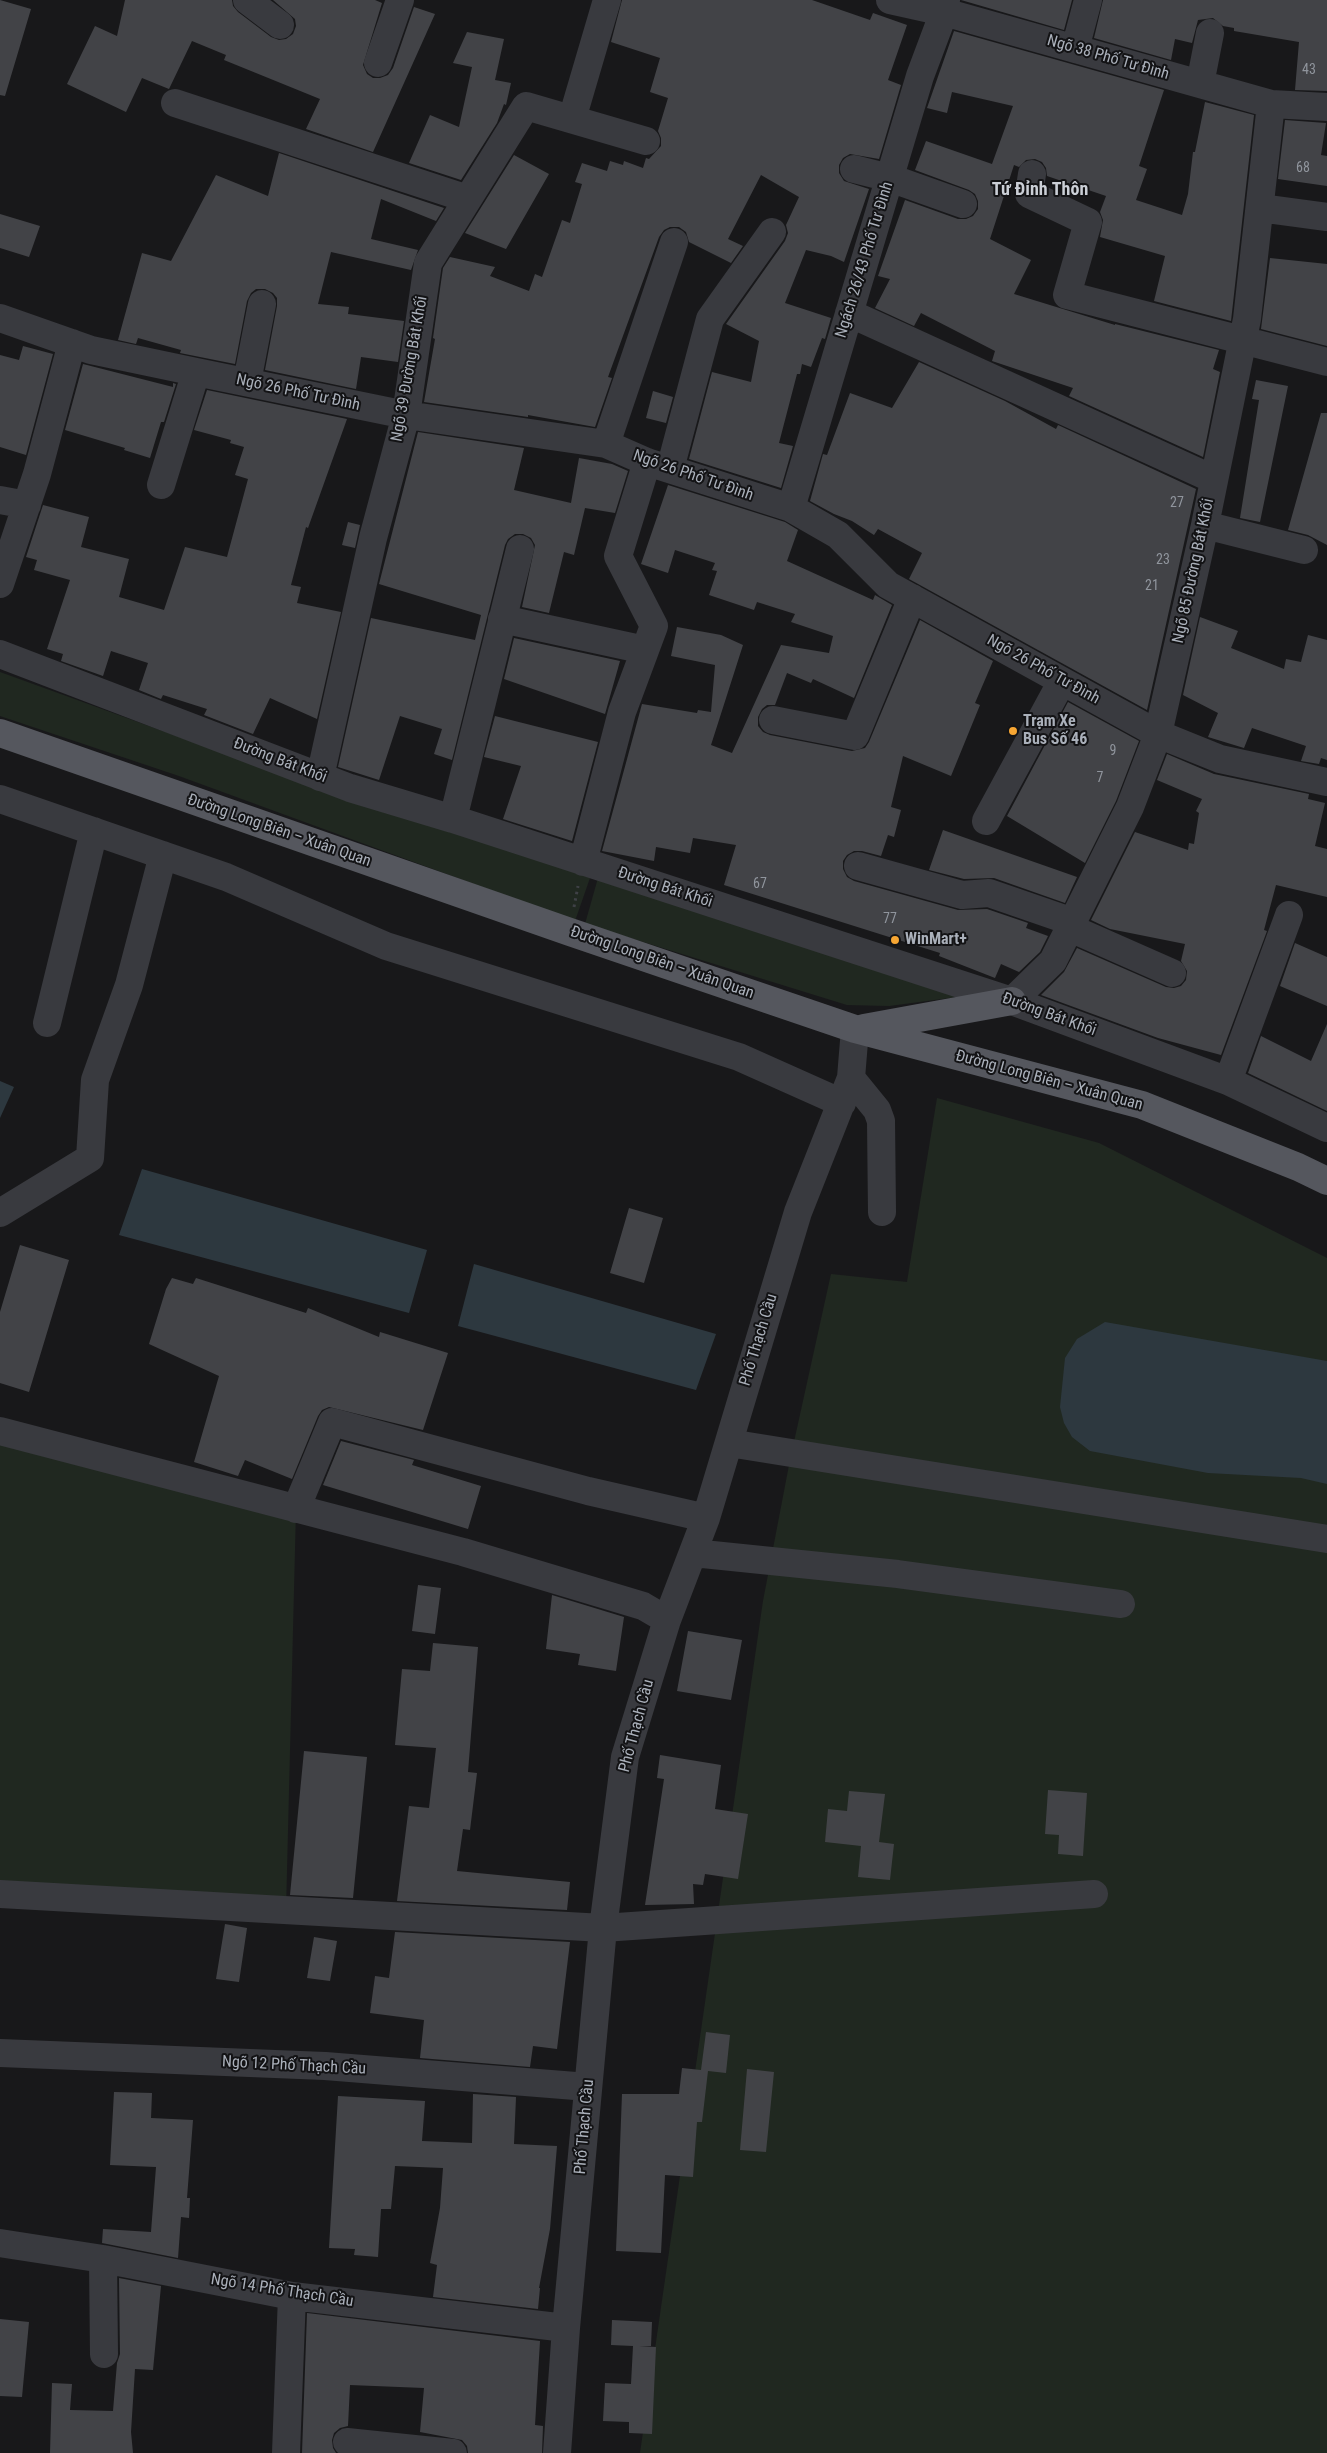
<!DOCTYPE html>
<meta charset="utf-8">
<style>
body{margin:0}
canvas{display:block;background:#18181a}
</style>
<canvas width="1327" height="2453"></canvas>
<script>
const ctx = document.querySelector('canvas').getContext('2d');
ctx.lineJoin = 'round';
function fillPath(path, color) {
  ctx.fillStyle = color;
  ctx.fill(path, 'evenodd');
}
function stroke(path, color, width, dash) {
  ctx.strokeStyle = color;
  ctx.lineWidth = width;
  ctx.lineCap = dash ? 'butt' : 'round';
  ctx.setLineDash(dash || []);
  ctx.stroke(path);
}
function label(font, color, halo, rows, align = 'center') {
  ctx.font = font + ' "Roboto Condensed",sans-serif';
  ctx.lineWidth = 4;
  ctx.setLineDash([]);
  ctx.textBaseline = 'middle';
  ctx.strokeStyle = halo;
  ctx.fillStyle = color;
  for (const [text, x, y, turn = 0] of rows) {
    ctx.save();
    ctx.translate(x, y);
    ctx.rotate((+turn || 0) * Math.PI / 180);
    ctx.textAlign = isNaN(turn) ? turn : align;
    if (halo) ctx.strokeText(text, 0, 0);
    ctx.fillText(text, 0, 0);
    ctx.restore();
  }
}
fillPath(new Path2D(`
 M 0,672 L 204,746 L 591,875 L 575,921 L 179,776 L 0,716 Z
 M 598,878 L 980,994 L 889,1006 L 847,1005 L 585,924 Z
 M 937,1098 L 1099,1143 L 1327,1258 L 1327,2453 L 640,2453 L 763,1601 L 790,1460 L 831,1274 L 907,1282 Z
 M 0,1431 L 296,1509 L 286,1910 L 0,1898 Z`), '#202820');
fillPath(new Path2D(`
 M 0,1081 L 14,1087 L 0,1118 Z
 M 142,1169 L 427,1250 L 409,1313 L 119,1235 Z
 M 474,1264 L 716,1334 L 696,1390 L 458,1326 Z
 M 1105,1322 L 1327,1361 L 1327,1484 L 1301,1478 L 1208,1473 L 1090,1451 L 1072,1437 L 1064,1423 L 1060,1407 L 1065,1358 L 1077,1339 Z`), '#2d383f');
fillPath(new Path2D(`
 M 0,0 L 31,9 L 5,96 L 0,95 Z
 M 125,0 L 232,0 L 233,6 L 238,12 L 271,37 L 279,40 L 286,39 L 293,34 L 296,26 L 295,19 L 273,0 L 375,0 L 382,3 L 363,65 L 367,74 L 373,78 L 380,78 L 388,75 L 393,68 L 414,7 L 435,14 L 373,152 L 306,129 L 320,99 L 224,60 L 226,55 L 192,41 L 169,89 L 142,78 L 126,112 L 67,84 L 95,26 L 117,36 Z
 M 622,0 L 812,0 L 870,20 L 873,13 L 907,25 L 888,80 L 901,85 L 879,159 L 850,154 L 843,158 L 839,165 L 839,173 L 844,181 L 869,189 L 844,262 L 831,256 L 806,250 L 785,303 L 831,318 L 825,339 L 822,338 L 811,367 L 802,364 L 800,374 L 797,374 L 779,443 L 793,446 L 781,488 L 689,459 L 712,372 L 751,382 L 759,341 L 726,324 L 785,241 L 788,233 L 786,225 L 799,197 L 761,175 L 728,239 L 743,246 L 731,263 L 689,242 L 686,232 L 679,227 L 670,227 L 664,230 L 659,237 L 608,377 L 612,378 L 595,427 L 528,415 L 528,417 L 424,402 L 435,339 L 433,338 L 443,268 L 450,257 L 495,267 L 490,276 L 529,291 L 535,274 L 542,277 L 562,220 L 570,223 L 582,184 L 575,182 L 582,163 L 607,171 L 610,161 L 623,165 L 624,161 L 643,168 L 646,158 L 649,159 L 661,146 L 661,138 L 658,131 L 668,98 L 650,92 L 660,58 L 611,42 Z
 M 961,0 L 1072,0 L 1064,30 Z
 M 1103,0 L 1327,0 L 1327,91 L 1295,90 L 1299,42 L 1234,31 L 1234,28 L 1223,26 L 1213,18 L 1198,20 L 1192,43 L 1175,39 L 1171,60 L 1094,38 Z
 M 954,31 L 1164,90 L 1139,166 L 1147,169 L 1136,200 L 1182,215 L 1188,194 L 1193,152 L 1195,152 L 1205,102 L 1254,115 L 1231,321 L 1154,301 L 1165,256 L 1100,237 L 1103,220 L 1100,212 L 1106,196 L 1047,176 L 1046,168 L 1042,162 L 1035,159 L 1026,160 L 1019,167 L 1014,165 L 990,239 L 1031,260 L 1014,294 L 1115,325 L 1115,324 L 1219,350 L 1213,369 L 1220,372 L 1203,457 L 1069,396 L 1073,388 L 992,361 L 995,351 L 921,313 L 914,326 L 875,308 L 890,279 L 878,276 L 905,200 L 958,219 L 966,219 L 973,216 L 978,209 L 978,201 L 975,194 L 969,190 L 915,170 L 926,141 L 992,164 L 1013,106 L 952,92 L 947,113 L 927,108 Z
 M 467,32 L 504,39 L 495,80 L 511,83 L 506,105 L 504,104 L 497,123 L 461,180 L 409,163 L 430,115 L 459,127 L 472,67 L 453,63 Z
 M 1285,120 L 1326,123 L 1321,155 L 1327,156 L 1327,186 L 1278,179 Z
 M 279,153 L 444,208 L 436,221 L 381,199 L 371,239 L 418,250 L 411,270 L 331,252 L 318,304 L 349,307 L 348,314 L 404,321 L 398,362 L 361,357 L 356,389 L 265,370 L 277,306 L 277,298 L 273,293 L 265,289 L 256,289 L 251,293 L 247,301 L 235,364 L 180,353 L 181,350 L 138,338 L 136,344 L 118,340 L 142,253 L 171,261 L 216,175 L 268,196 Z
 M 514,155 L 549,174 L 506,249 L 465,233 Z
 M 0,214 L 40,226 L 29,257 L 0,248 Z
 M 1270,258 L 1327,264 L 1327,346 L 1261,329 Z
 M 23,346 L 53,354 L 26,455 L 0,447 L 0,355 L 19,360 Z
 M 919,362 L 1005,401 L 1056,429 L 1058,425 L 1196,489 L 1147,710 L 909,579 L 922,553 L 878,529 L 874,535 L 852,521 L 834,514 L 810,501 L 823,454 L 827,455 L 850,393 L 892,408 Z
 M 83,364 L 173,387 L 173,383 L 176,384 L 164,422 L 161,422 L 150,458 L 124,450 L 125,448 L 65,430 Z
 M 1256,380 L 1288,386 L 1260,522 L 1240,518 L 1259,400 L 1252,399 Z
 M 207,390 L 347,419 L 308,528 L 306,527 L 291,585 L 301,587 L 297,603 L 341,612 L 317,719 L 270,698 L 253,734 L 204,715 L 207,709 L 163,695 L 161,699 L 139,690 L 148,663 L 111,651 L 103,676 L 61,661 L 63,654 L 47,649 L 70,580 L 34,570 L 37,560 L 26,557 L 43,505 L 89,517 L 81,547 L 129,559 L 119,597 L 164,610 L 185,547 L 227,557 L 248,479 L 235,475 L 244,447 L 230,443 L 231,440 L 194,430 Z
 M 653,391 L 673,397 L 666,423 L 646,418 Z
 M 1321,413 L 1327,413 L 1327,545 L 1308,535 L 1288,530 Z
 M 418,432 L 524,448 L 514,490 L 571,503 L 579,458 L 612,464 L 628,471 L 615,513 L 585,508 L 574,555 L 564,552 L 549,613 L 522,607 L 535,545 L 531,538 L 523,534 L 515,534 L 508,539 L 505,545 L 452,760 L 434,754 L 442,729 L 400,716 L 379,780 L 338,767 L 371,618 L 475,640 L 481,615 L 379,584 Z
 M 668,485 L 785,522 L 798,530 L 787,561 L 873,600 L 875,595 L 892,605 L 854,698 L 813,679 L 811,683 L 787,673 L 775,705 L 767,705 L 762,709 L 758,717 L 758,726 L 763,732 L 770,735 L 852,751 L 865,748 L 869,742 L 920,620 L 993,661 L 975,703 L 980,705 L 951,776 L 903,756 L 891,807 L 901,810 L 894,837 L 888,835 L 881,856 L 862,851 L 854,851 L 847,855 L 843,861 L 843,869 L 847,877 L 854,881 L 958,910 L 987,909 L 1028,923 L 1026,928 L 1048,936 L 1040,952 L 1019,972 L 1001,964 L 995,978 L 939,956 L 940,953 L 724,885 L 736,845 L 693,838 L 690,853 L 656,847 L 654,861 L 602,851 L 642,704 L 697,713 L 698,710 L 711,712 L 715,665 L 671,656 L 677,627 L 721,635 L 743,645 L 711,745 L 732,753 L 781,645 L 829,653 L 833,636 L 791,622 L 795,614 L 757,602 L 754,610 L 709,595 L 717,571 L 712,570 L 715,563 L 675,550 L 668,573 L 641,564 Z
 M 348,522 L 360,525 L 355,548 L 342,545 Z
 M 1200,617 L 1238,631 L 1231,648 L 1284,669 L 1286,659 L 1301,662 L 1308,635 L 1327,640 L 1327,760 L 1321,758 L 1319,764 L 1301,761 L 1306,746 L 1252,728 L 1244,748 L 1208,737 L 1218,713 L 1183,695 Z
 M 514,638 L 620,661 L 605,714 L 504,679 Z
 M 1068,702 L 1139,741 L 1116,801 L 1085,863 L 1007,816 Z
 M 495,716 L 598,742 L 572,841 L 503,819 L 521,766 L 484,757 Z
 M 1167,754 L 1214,774 L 1309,794 L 1308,799 L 1325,803 L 1315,846 L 1327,849 L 1327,897 L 1276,885 L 1264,930 L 1267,931 L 1221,1055 L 1158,1038 L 1041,995 L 1064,972 L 1077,948 L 1166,987 L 1174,988 L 1181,986 L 1186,980 L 1187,971 L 1181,961 L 1185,944 L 1110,929 L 1091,920 L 1135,832 L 1188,850 L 1189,843 L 1194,844 L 1199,813 L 1196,811 L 1202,799 L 1157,780 Z
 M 943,830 L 980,843 L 1077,877 L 1065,903 L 994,878 L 964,879 L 929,870 Z
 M 1295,943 L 1327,957 L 1327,1006 L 1280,986 Z
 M 1327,1024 L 1327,1111 L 1248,1073 L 1261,1036 L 1311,1061 Z
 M 629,1208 L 663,1218 L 644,1283 L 610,1273 Z
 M 20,1245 L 69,1260 L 29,1392 L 0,1383 L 0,1312 Z
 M 172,1278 L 193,1284 L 196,1278 L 306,1313 L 308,1308 L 379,1337 L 380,1332 L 448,1353 L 423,1430 L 329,1407 L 322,1410 L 318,1416 L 292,1479 L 245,1460 L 238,1476 L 194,1462 L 219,1376 L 149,1344 L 166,1289 Z
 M 341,1441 L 414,1460 L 412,1465 L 481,1486 L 468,1529 L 323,1485 Z
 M 418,1585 L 441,1588 L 435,1634 L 412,1631 Z
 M 552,1595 L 624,1617 L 616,1671 L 578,1665 L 580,1654 L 546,1649 Z
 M 688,1631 L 742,1640 L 731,1700 L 677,1691 Z
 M 433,1643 L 478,1647 L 468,1772 L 477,1773 L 470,1830 L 463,1829 L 457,1871 L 570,1882 L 567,1910 L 397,1901 L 409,1806 L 429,1808 L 436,1748 L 395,1745 L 402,1669 L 430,1671 Z
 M 304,1751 L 367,1757 L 353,1898 L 290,1895 Z
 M 660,1755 L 721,1765 L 715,1809 L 748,1814 L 738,1879 L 705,1874 L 703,1885 L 693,1884 L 694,1904 L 645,1905 L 664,1779 L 657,1778 Z
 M 1048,1790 L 1087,1793 L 1083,1856 L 1058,1854 L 1059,1835 L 1045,1834 Z
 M 849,1791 L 885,1794 L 879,1842 L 894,1844 L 890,1880 L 858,1877 L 861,1846 L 825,1842 L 828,1809 L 847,1811 Z
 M 225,1924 L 247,1928 L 239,1982 L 216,1979 Z
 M 395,1932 L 570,1942 L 557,2049 L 533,2046 L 530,2067 L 420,2058 L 424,2020 L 370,2013 L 375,1976 L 389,1978 Z
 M 314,1937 L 337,1941 L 330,1981 L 307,1978 Z
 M 706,2032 L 730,2035 L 726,2073 L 708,2071 L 702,2122 L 697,2122 L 693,2177 L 665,2175 L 661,2253 L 616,2251 L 622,2094 L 679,2094 L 682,2068 L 701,2070 Z
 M 747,2069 L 774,2072 L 766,2152 L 740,2150 Z
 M 114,2092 L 152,2093 L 151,2118 L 193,2120 L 187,2198 L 190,2198 L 189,2218 L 181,2217 L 178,2258 L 102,2243 L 103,2229 L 151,2232 L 156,2167 L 110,2165 Z
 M 473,2094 L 516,2097 L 514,2144 L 557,2146 L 550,2229 L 539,2288 L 540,2288 L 538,2309 L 433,2297 L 437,2265 L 430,2263 L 440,2208 L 443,2168 L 395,2166 L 391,2209 L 381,2209 L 378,2257 L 354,2255 L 355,2249 L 329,2248 L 338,2096 L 425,2101 L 422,2141 L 472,2143 Z
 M 119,2278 L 161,2286 L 153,2370 L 135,2369 L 131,2432 L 133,2453 L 50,2453 L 52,2383 L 72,2384 L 70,2410 L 113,2411 L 117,2363 L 120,2354 Z
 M 307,2313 L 540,2341 L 535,2425 L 543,2426 L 542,2453 L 468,2453 L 467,2446 L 462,2440 L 420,2432 L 424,2388 L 350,2385 L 348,2426 L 340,2428 L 334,2433 L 332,2440 L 333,2448 L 336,2453 L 302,2453 Z
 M 0,2319 L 29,2322 L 22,2397 L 0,2396 Z
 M 612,2320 L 652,2322 L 651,2346 L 639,2346 L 656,2347 L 652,2434 L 629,2433 L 629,2422 L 603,2421 L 605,2383 L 631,2384 L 633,2346 L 611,2345 Z`), '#424347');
stroke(new Path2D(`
 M 574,907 L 578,886`), '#3f4146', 3, [2.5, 4]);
stroke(new Path2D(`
 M 247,0 L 280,25
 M 890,0 L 944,12 L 1271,104 L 1327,107
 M 1075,49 L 1088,0
 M 378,63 L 400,0
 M 1200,84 L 1210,33
 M 175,103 L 468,199
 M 572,119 L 607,0
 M 854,169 L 890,178 L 963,204
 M 1032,174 L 1029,194 L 1088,222 L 1067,295 L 1327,362
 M 1260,208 L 1327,217
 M 849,313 L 1213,479
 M 0,318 L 91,350 L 196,372 L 406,415 L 606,444 L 647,462 L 791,508 L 838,535 L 888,585 L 1158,734 L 1220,759 L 1327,782
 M 247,382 L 262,304
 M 606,444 L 674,242
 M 670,469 L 710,319 L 772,232
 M 161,485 L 196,372
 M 0,500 L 27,505
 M 791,508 L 920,76 L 944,12 L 946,0
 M 1205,525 L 1304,550
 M 0,584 L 37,474 L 72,343
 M 502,619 L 645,650
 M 0,654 L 350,788 L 453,819 L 1012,1001 L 1228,1081 L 1327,1128
 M 773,720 L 855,736 L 912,598
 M 320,777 L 373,538 L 406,415 L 428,263 L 526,106 L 646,141
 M 0,799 L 226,877 L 386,946 L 739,1057 L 842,1103
 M 453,819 L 520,549
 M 986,821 L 1062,681
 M 583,862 L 622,712 L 654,626 L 618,556 L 647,462
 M 858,866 L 962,895 L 989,893 L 1073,922
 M 1070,928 L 1172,973
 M 1012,1001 L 1053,961 L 1130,807 L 1158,734 L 1205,525 L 1247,319 L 1271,104
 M 47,1023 L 94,831
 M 851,1078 L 877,1110 L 881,1121 L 882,1212
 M 1228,1081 L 1289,915
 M 0,1213 L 90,1158 L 95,1080 L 129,985 L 163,855
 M 0,1431 L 463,1552 L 643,1606 L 667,1620
 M 729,1443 L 1327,1539
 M 296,1509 L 332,1422 L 588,1491 L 706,1518
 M 693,1553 L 898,1574 L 1121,1604
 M 0,1894 L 603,1928 L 1094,1894
 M 0,2053 L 325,2066 L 588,2087
 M 0,2243 L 103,2259 L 292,2296 L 566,2328
 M 103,2259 L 104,2354
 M 347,2442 L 453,2453
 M 286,2453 L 292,2296
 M 557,2453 L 566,2328 L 603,1928 L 625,1757 L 667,1620 L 706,1518 L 798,1212 L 851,1078 L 855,1029`), '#393a3f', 28);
stroke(new Path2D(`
 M 0,733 L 570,932 L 855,1029 L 1142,1105 L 1298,1167 L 1327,1181
 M 864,1028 L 1012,1001`), '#55575e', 28);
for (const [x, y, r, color] of [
 [1013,731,5,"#f7a633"],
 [895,940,5,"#f7a633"]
]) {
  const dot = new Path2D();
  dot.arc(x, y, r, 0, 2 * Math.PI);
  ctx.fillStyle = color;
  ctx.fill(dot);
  stroke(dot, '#131315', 2);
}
label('14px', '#90959d', null, [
 ["43",1309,70],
 ["68",1303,168],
 ["27",1177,503],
 ["23",1163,560],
 ["21",1152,586],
 ["9",1113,751],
 ["7",1100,778],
 ["67",760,884],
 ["77",890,919]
]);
label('16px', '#aab0ba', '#131315', [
 ["Ngõ 38 Phố Tư Đình",1108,58,16],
 ["Ngách 26/43 Phố Tư Đình",865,260,-73],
 ["Ngõ 39 Đường Bát Khối",410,369,-80],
 ["Ngõ 26 Phố Tư Đình",298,393,12],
 ["Ngõ 26 Phố Tư Đình",693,476,19],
 ["Ngõ 85 Đường Bát Khối",1194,571,-78],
 ["Ngõ 26 Phố Tư Đình",1043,670,29],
 ["Đường Bát Khối",280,761,21],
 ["Đường Long Biên – Xuân Quan",279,831,19],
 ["Đường Bát Khối",665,888,18],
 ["Đường Long Biên – Xuân Quan",662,963,19],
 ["Đường Bát Khối",1049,1015,20],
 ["Đường Long Biên – Xuân Quan",1049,1081,15],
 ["Phố Thạch Cầu",759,1340,-73],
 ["Phố Thạch Cầu",637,1726,-75],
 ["Ngõ 12 Phố Thạch Cầu",294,2066,3],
 ["Phố Thạch Cầu",585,2127,-85],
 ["Ngõ 14 Phố Thạch Cầu",282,2291,9]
]);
label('bold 16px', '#aab0ba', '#131315', [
 ["Trạm Xe",1023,722],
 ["Bus Số 46",1023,740],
 ["WinMart+",905,940]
], 'left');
label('bold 18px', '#cbcfd6', '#131315', [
 ["Tứ Đỉnh Thôn",1040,190]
]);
</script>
